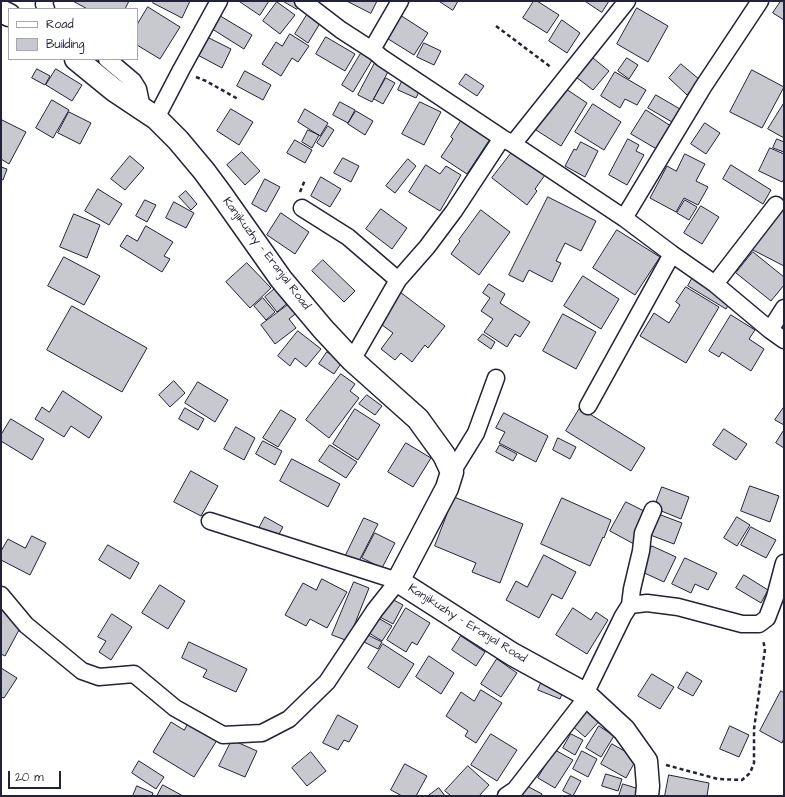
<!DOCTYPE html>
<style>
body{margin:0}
#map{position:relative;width:785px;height:797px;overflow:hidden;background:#fff;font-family:"Architects Daughter",sans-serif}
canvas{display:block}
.frame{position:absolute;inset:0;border:2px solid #22223b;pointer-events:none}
.legend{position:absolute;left:8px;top:8px;width:130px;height:52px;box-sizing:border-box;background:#fff;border:1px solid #a7a7b1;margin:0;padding:5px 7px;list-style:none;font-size:12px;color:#22223b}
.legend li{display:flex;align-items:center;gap:8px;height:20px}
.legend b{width:20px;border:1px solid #a7a7b1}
.scale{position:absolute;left:8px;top:771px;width:53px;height:18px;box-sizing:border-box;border:2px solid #22223b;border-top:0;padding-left:5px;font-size:12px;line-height:14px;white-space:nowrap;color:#22223b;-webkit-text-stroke:3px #fff;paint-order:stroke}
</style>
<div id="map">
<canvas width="785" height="797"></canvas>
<div class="frame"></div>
<ul class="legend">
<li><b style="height:5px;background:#fff"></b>Road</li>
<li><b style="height:11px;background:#c8c8cf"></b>Building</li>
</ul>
<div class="scale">20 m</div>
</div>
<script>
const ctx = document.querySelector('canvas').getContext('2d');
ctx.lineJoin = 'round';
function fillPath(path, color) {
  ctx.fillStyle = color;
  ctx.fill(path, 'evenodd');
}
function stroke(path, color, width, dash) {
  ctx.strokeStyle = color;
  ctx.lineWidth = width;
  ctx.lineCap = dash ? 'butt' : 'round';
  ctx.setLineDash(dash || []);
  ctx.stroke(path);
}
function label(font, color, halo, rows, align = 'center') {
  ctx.font = font + ' "Architects Daughter",sans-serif';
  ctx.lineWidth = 4;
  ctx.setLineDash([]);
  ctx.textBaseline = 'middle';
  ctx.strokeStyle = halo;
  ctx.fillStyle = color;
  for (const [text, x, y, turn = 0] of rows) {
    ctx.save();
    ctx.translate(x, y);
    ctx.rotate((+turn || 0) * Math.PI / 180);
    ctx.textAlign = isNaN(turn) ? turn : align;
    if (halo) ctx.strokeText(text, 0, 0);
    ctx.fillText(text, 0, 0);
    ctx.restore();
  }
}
const building = new Path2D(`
 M 73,1 L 129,1 L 125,9 L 88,9 Z
 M 154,1 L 190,1 L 182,18 L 153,3 Z
 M 239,1 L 269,1 L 260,15 Z
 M 283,1 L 302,1 L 297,9 Z
 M 347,1 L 377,1 L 371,13 Z
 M 439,1 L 458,1 L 453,10 Z
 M 534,1 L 537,1 L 559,15 L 547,33 L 523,18 Z
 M 585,1 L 609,1 L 602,12 Z
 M 781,1 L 784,1 L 784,20 L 773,13 Z
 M 277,2 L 295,15 L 280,34 L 263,21 Z
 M 148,7 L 180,27 L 160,59 L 137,45 L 137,25 Z
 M 312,7 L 325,15 L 308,43 L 295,34 Z
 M 637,8 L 668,26 L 648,62 L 617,44 Z
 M 217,14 L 252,35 L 244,49 L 209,27 Z
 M 400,15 L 428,33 L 414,55 L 385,37 Z
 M 562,20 L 580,33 L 567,53 L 549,41 Z
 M 290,34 L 309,46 L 298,62 L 292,58 L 281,76 L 262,64 L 276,42 L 282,46 Z
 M 203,35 L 231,49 L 222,68 L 194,53 Z
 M 326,37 L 355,54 L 345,71 L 316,54 Z
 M 424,43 L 441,51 L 434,65 L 417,57 Z
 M 363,50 L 374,57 L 353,92 L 342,85 Z
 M 588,54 L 609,71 L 593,90 L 572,74 Z
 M 627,58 L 638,65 L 629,79 L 618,71 Z
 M 376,61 L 390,68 L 372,102 L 358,95 Z
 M 681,64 L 700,80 L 687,95 L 669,78 Z
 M 37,69 L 50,76 L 45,85 L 32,78 Z
 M 56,69 L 82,85 L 72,101 L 46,85 Z
 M 752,70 L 784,87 L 762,128 L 730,112 Z
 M 245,71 L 271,85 L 263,100 L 237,86 Z
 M 615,72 L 646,90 L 637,105 L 625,99 L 620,108 L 601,96 Z
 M 466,74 L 484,86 L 477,96 L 459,84 Z
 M 405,75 L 423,84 L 416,98 L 398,90 Z
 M 386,78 L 395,83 L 383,104 L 374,99 Z
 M 563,87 L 587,103 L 561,146 L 536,130 Z
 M 656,95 L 680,109 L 672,122 L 648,108 Z
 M 52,100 L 69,110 L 53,138 L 36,128 Z
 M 340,102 L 355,110 L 348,123 L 333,115 Z
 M 420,102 L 441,112 L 424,145 L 402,134 Z
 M 784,103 L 784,138 L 768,129 Z
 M 593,104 L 621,122 L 604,150 L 575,132 Z
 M 231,109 L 253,122 L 239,145 L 217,131 Z
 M 305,109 L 328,123 L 320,136 L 298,122 Z
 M 646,110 L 674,128 L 660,151 L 631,134 Z
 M 356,111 L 373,121 L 365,135 L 348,124 Z
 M 69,112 L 91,123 L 80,144 L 58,133 Z
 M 2,120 L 26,132 L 9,164 L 1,159 L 1,122 Z
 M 461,121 L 490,139 L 467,174 L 441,157 L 453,139 L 451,137 Z
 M 705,123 L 720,133 L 706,154 L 691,144 Z
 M 328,126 L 334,130 L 323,147 L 317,143 Z
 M 308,130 L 319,135 L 312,148 L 302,142 Z
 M 628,139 L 639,145 L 636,151 L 644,155 L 627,185 L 609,175 Z
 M 777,139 L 784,142 L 784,152 L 773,148 Z
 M 295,140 L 312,150 L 305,163 L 287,153 Z
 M 581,142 L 598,151 L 585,177 L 565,166 L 574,149 L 576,150 Z
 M 770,148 L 784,154 L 784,179 L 782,182 L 759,171 Z
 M 513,151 L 545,175 L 535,189 L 537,191 L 527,205 L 492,178 Z
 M 242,152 L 260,171 L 245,185 L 227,165 Z
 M 685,154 L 705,164 L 696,181 L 708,187 L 698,205 L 684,198 L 676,212 L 650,198 L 667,166 L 676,171 Z
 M 130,156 L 144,168 L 125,190 L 111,179 Z
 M 343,158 L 359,166 L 351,182 L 334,173 Z
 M 408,159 L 416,166 L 395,193 L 386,186 Z
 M 426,165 L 440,174 L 446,166 L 461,175 L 440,211 L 409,192 Z
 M 731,165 L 771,190 L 763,204 L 723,179 Z
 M 1,167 L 7,169 L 3,180 L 1,179 Z
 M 321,177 L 341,189 L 330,207 L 311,196 Z
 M 265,179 L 280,187 L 266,212 L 252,204 Z
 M 98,189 L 122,204 L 109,225 L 85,211 Z
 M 186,191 L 197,204 L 191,210 L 179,197 Z
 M 548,197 L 596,221 L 581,251 L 565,243 L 556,261 L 561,263 L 552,282 L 529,270 L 523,282 L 509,275 Z
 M 145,200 L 156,205 L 147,222 L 136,216 Z
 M 685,200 L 697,207 L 689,220 L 677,213 Z
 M 174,202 L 194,213 L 186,228 L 166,218 Z
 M 777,204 L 784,207 L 784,266 L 753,250 Z
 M 701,206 L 719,217 L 702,244 L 684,233 Z
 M 381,209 L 407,228 L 392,249 L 366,229 Z
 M 481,210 L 510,232 L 479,275 L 451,254 L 460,241 L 459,240 Z
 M 281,213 L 309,232 L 295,254 L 267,235 Z
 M 74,214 L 100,225 L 87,258 L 60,247 Z
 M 146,226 L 173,242 L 164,256 L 170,259 L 162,272 L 120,246 L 127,235 L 137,241 Z
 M 617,230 L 660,257 L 635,295 L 593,268 Z
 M 753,252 L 784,277 L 784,285 L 771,301 L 736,273 Z
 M 64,257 L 100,276 L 84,305 L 48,286 Z
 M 323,260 L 355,291 L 344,302 L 312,271 Z
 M 247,263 L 271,288 L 250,308 L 226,282 Z
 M 583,276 L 619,299 L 601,329 L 564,306 Z
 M 693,277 L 731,300 L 726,309 L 688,286 Z
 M 489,284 L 505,294 L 500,303 L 530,322 L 520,337 L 515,334 L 507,347 L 484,332 L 493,319 L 481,311 L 490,298 L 483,293 Z
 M 277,287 L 290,301 L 277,312 L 265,297 Z
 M 686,287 L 719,307 L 686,363 L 640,336 L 654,313 L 669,323 L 680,305 L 676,302 Z
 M 400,292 L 445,326 L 428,348 L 425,345 L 412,362 L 401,353 L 395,360 L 381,349 L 393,333 L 378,322 Z
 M 263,298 L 275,312 L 266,320 L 254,306 Z
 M 292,302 L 299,311 L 289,319 L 296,328 L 275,344 L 261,325 Z
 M 72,306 L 147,348 L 122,392 L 47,350 Z
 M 563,314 L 596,332 L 576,369 L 543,351 Z
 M 731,315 L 755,330 L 749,339 L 764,349 L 751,371 L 722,352 L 719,357 L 709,351 Z
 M 298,331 L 321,349 L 306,367 L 295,358 L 290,366 L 278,356 Z
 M 483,334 L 495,342 L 491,349 L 478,340 Z
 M 327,352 L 342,362 L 334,374 L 319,364 Z
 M 341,374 L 355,384 L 350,391 L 359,398 L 329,438 L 306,420 Z
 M 174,381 L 185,393 L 170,407 L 159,395 Z
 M 198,382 L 228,400 L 215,422 L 185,403 Z
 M 63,391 L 102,417 L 89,438 L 71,426 L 64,437 L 35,419 L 42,407 L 49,412 Z
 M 367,395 L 382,406 L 375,415 L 359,404 Z
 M 784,407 L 784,425 L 775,420 Z
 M 185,408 L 204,419 L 198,430 L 179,419 Z
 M 580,408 L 645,448 L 631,471 L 566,431 Z
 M 355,409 L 380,425 L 358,460 L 333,444 Z
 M 281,410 L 296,419 L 278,447 L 263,438 Z
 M 504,413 L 548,436 L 536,462 L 499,443 L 505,432 L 496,428 Z
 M 11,419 L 44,439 L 32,460 L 1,441 L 1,435 Z
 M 236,427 L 255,438 L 244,460 L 224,449 Z
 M 724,429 L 747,444 L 736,460 L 713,445 Z
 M 784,430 L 784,448 L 776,443 Z
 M 558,438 L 576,447 L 570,459 L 553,450 Z
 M 263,441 L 282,451 L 275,465 L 256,454 Z
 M 406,443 L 431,458 L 413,487 L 388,472 Z
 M 330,445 L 357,462 L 346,478 L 319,461 Z
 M 500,445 L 517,454 L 513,461 L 496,452 Z
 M 292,459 L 340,484 L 328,507 L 280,481 Z
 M 191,471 L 218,486 L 201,516 L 174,502 Z
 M 750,486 L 779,496 L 770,522 L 741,511 Z
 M 662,487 L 689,497 L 681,519 L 654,508 Z
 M 454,497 L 523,524 L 500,583 L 472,572 L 476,563 L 435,546 Z
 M 562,498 L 611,520 L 604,538 L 603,537 L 590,566 L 541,544 Z
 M 626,502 L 650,514 L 634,544 L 610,531 Z
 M 653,512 L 682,523 L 674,544 L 645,533 Z
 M 265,517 L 283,527 L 274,543 L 256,534 Z
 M 737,517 L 750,525 L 737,546 L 724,538 Z
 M 364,518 L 378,524 L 358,563 L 345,557 Z
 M 751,527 L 776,540 L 766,558 L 741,545 Z
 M 375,533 L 395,543 L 382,568 L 362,558 Z
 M 32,536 L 46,543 L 30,575 L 1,560 L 1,551 L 8,539 L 25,548 Z
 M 108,545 L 139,563 L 130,579 L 99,560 Z
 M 652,546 L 676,557 L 664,582 L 640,571 Z
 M 544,555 L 576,572 L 562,599 L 552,594 L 539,618 L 506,600 L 516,581 L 527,587 Z
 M 685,558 L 717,573 L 708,590 L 695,584 L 691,593 L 672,584 Z
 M 744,575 L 768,590 L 761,603 L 736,588 Z
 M 322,579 L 347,592 L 327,628 L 310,619 L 306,626 L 285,615 L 303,583 L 316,590 Z
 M 354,582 L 369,588 L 348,641 L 332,635 Z
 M 160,585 L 185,601 L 168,629 L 142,613 Z
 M 390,598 L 403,605 L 393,624 L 380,617 Z
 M 1,606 L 26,617 L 5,656 L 1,654 Z
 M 406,608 L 430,623 L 417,645 L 412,642 L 406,652 L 387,640 Z
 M 573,608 L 591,620 L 596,612 L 608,620 L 587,654 L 556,635 Z
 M 112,614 L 132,627 L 111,660 L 99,652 L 106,641 L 98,637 Z
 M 378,618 L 392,626 L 382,641 L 369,633 Z
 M 368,635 L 382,642 L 378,649 L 364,642 Z
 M 461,636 L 485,652 L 476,666 L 452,650 Z
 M 189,642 L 247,669 L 236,692 L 203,677 L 207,670 L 182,658 Z
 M 383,644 L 414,664 L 399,688 L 368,668 Z
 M 429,656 L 454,673 L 441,694 L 416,677 Z
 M 497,659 L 517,673 L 501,697 L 481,684 Z
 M 1,668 L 17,678 L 4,698 L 1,697 Z
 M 687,672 L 702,681 L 693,696 L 678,688 Z
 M 652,674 L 674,687 L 660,709 L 638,696 Z
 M 542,681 L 564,689 L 560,699 L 538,690 Z
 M 481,690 L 502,703 L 476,743 L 465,736 L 468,731 L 446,716 L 461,692 L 474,701 Z
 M 781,691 L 784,693 L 784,738 L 782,743 L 760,731 Z
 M 588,706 L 602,718 L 585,737 L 571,725 Z
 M 338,715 L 358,726 L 349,742 L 344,740 L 338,750 L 323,743 Z
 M 190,720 L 219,737 L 194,777 L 153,752 L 171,722 L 184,730 Z
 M 599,726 L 614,736 L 601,757 L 586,748 Z
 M 730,726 L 749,735 L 739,757 L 720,749 Z
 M 491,734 L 517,750 L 497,781 L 471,765 Z
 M 571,734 L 583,740 L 575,755 L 563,748 Z
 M 232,740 L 257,751 L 245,777 L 219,766 Z
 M 612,744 L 637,758 L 626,778 L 601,764 Z
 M 555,750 L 573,760 L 555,788 L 538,778 Z
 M 582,751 L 597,759 L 588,777 L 573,769 Z
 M 311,752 L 326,771 L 307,786 L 292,768 Z
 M 139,761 L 164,777 L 156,789 L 132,773 Z
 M 405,764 L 427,776 L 416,796 L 402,796 L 391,790 Z
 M 468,766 L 489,785 L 479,796 L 451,796 L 445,791 Z
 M 606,774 L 622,779 L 618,791 L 602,786 Z
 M 669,775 L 709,783 L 707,796 L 665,796 Z
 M 571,776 L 581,781 L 573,796 L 563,791 Z
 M 623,784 L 639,789 L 637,796 L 619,796 Z
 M 163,785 L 183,796 L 157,796 Z
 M 137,786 L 153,793 L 152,796 L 133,796 Z
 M 527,786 L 542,794 L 541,796 L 522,796 Z
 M 439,788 L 445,796 L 428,796 Z`);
fillPath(building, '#c8c8cf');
stroke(building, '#22223b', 1);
const minor = new Path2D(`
 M 45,1 L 44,4 L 46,9
 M 303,1 L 341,30 L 375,52 L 382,58 L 502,138 L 513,144 L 624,218 L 672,254 L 715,284 L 770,330 L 784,340
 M 375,52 L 374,46 L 400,1
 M 107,59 L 133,81 L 138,89 L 142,108
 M 156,118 L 181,70 L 219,1
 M 513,144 L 627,1
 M 302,208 L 348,237 L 398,280
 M 624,218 L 703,87 L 760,1
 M 715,284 L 776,205
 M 770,330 L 784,308
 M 352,360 L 398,280 L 427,247 L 454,211 L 502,138
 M 588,406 L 672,254
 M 452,472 L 476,433 L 496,378
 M 1,595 L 26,625 L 82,671 L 99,677 L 134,674 L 175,708 L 223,735 L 262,733 L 289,719 L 327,682 L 375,610 L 398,581 L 210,521
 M 630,605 L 632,589 L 641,551 L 643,533 L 653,510
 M 585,694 L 623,616 L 630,605 L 647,603 L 678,607 L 742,624 L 759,624 L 767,618 L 775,597 L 784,563
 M 506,796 L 515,790 L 587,697`);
const secondary = new Path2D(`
 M 1,11 L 9,15
 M 76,59 L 114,90 L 156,118 L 178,140 L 204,171 L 221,194 L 281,279 L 323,329 L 352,360 L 418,419 L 444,455 L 452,472 L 447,488 L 398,581 L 512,654 L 585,694 L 624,730 L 646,761 L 648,786 L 647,796`);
stroke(minor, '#22223b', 19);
stroke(secondary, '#22223b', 25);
stroke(new Path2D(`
 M 496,26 L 552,68
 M 196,77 L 206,81 L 238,99
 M 300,192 L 305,180
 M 666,765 L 718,779 L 742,780 L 750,773 L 754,763 L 754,729 L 765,649 L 763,640`), '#22223b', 2.5, [4, 3]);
stroke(minor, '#fff', 16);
stroke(secondary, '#fff', 22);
label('12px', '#22223b', '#fff', [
 ["Kanjikuzhy - Eranjal Road",266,254,53],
 ["Kanjikuzhy - Eranjal Road",467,624,32]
]);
</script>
